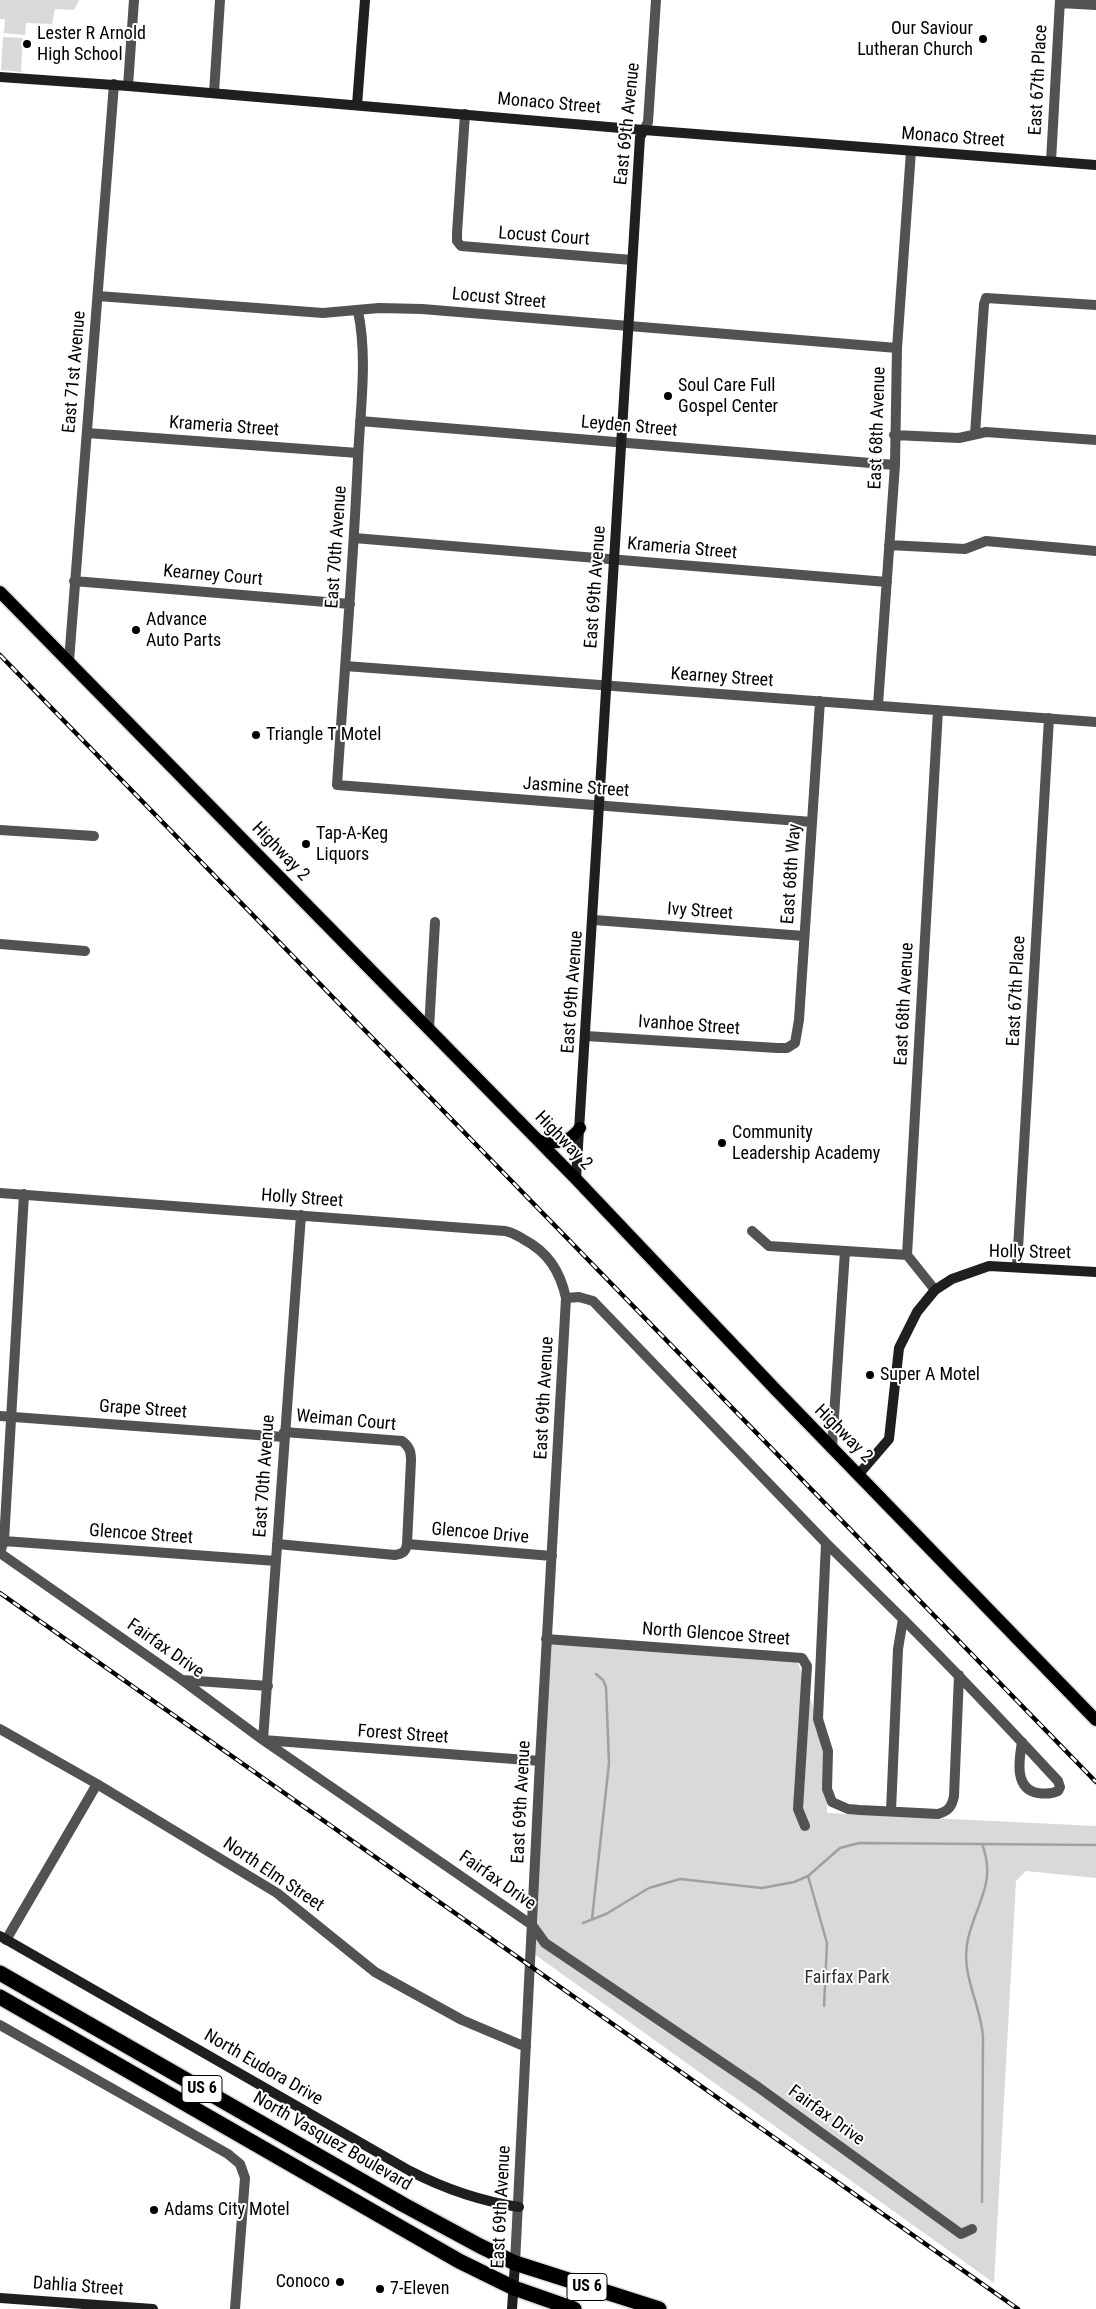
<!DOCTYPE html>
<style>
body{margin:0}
canvas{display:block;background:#fff}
</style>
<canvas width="1096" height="2309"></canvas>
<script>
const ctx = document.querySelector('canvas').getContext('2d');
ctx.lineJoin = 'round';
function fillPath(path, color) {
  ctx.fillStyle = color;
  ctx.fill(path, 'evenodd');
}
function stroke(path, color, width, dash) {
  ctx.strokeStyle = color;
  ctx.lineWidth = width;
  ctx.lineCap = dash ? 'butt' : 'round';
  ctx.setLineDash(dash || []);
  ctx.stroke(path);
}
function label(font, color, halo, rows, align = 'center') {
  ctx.font = font + ' "Roboto Condensed",sans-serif';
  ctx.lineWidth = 4;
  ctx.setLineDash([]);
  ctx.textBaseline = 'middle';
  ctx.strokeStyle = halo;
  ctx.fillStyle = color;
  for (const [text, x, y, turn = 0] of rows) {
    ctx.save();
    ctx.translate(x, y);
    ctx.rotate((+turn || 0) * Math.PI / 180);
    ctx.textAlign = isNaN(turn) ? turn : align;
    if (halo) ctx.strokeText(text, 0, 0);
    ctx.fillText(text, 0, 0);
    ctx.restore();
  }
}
fillPath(new Path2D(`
 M 0,0 L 79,0 L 74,10 L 55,9 L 52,24 L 26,23 L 25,35 L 4,33 L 5,19 L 0,19 Z
 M 3,37 L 23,38 L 21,69 L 22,72 L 1,70 Z
 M 546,1639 L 796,1657 L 828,1751 L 827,1813 L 1096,1826 L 1096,1878 L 1026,1871 L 1016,1881 L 994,2283 L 530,1951 Z`), '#d9d9d9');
stroke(new Path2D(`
 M 808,1876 L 827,1943 L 824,2006
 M 592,1919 L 609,1763 L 606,1687 L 603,1680 L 596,1674
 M 583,1923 L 606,1914 L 649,1888 L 680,1879 L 762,1888 L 794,1882 L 808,1876 L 840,1848 L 859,1843 L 1096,1845
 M 982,2202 L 983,2036 C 980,2002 960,1974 968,1939 C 976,1903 997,1883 982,1844`), '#a0a0a0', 2.5);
const primary = new Path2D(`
 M 0,592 L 576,1179 L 776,1390 L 1096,1720
 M 539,1141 C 556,1144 569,1143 580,1128`);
const highway = new Path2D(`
 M 0,1973 L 404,2205 L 480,2246 L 515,2263 L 659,2309
 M 0,1997 L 459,2261 L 514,2288 L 574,2309`);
stroke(primary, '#dbdbdb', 15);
stroke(highway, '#dbdbdb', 18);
stroke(new Path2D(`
 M 1060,3 L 1096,5
 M 128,86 L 134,0
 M 214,93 L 220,0
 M 465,114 L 457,233 L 457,241 L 461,246 L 632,260
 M 644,130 L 648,122 L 656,0
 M 1051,161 L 1060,0
 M 98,296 L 323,313 L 379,308 L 422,309 L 897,348
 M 358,311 C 368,359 360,410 358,459 C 353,568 344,677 337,785 L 812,822
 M 360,421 L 895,465
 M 87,433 L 358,453
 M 975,434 L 984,304 L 986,298 L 1096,305
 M 894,435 L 959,438 L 986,432 L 1096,440
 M 354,538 L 887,582
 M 889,545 L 965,549 L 986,541 L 1096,551
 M 74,581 L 350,604
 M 69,661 L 114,84
 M 345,666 L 1096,722
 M 878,705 L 895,465 L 897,348 L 911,151
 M 0,830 L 94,836
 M 594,920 L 804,936
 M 0,944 L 85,951
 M 429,1029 L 435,922
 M 586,1036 L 777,1048 L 787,1048 L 795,1043 L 799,1020 L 820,701
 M 0,1193 L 505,1231 C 512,1232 518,1236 523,1239 C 548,1252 560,1271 566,1298 L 540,1761 L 515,2263
 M 301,1215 L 263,1740 L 540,1761
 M 752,1231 L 769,1246 L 907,1255
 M 1017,1266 L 1049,718
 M 935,1290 L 907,1255 L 938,710
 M 566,1298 L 579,1297 L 593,1301 L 826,1543 L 903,1619 L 898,1649 L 891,1811
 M 0,1416 L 284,1437
 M 832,1447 L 845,1251
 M 4,1541 L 276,1561
 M 826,1543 L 818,1719 L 828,1751 L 827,1789 L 832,1802 L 848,1809 L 860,1810 L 938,1814 C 949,1811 952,1806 954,1796 L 959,1675
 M 277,1544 L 395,1555 C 402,1554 406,1552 407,1544 L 411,1461 C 411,1452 410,1447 402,1441 L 284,1432
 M 407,1544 L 552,1556
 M 0,1552 L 4,1541 L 24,1194
 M 0,1553 L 182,1680 L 263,1740 L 532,1925 L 545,1943 L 758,2087 L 961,2234 L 972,2229
 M 903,1619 C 956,1672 1007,1726 1058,1781 L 1060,1787 L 1058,1791 C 1052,1794 1045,1794 1038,1793 C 1014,1789 1019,1760 1022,1742
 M 546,1639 L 802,1658 L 807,1666 L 798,1809 L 805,1826
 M 183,1680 L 268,1686
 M 0,1729 L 97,1784 L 277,1893 L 375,1972 L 462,2020 L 526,2047
 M 6,1940 L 97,1784
 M 0,2025 L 228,2154 L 240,2164 L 245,2178 L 235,2309`), '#525252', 10);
stroke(new Path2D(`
 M 0,77 L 128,86 L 644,130 L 1096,165
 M 357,105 L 365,0
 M 576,1179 L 640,137 L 644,130
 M 859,1474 L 889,1439 L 899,1348 L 917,1312 L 935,1290 L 952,1279 L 989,1266 L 1096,1272
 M 0,1936 L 410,2171 C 445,2189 480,2201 519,2207
 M 0,2298 L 153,2309
 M 512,2309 L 515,2263`), '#1f1f1f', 10);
stroke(primary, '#000', 12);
stroke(highway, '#000', 15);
const rail = new Path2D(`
 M 0,655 L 1096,1782
 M 0,1593 L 1018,2309`);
stroke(rail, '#000', 4.5);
stroke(rail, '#fff', 2.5, [8]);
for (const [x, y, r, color] of [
 [983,39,5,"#000"],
 [27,44,5,"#000"],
 [668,396,5,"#000"],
 [136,630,5,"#000"],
 [256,735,5,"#000"],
 [306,844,5,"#000"],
 [722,1143,5,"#000"],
 [870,1375,5,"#000"],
 [154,2210,5,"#000"],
 [340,2282,5,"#000"],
 [380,2289,5,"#000"]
]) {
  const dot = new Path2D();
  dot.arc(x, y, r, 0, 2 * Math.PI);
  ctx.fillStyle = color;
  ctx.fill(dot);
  stroke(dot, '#fff', 2);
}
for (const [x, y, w] of [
 [202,2089,40],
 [587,2287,40]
]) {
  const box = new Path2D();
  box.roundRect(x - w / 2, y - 13.5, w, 27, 4);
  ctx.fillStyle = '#fff';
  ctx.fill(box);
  stroke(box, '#000', 1);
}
label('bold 16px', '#000', null, [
 ["US 6",202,2089],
 ["US 6",587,2287]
]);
label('18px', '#000', '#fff', [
 ["Our Saviour",973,29,"right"],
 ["Lutheran Church",973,50,"right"],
 ["Lester R Arnold",37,34],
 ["High School",37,55],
 ["Soul Care Full",678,386],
 ["Gospel Center",678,407],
 ["Advance",146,620],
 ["Auto Parts",146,641],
 ["Triangle T Motel",266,735],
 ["Tap-A-Keg",316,834],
 ["Liquors",316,855],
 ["Community",732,1133],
 ["Leadership Academy",732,1154],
 ["Super A Motel",880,1375],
 ["Adams City Motel",164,2210],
 ["Conoco",330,2282,"right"],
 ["7-Eleven",390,2289]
], 'left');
label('18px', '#000', '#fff', [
 ["East 67th Place",1039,80,-87],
 ["Monaco Street",549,104,5],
 ["East 69th Avenue",628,124,-84],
 ["Monaco Street",953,138,4],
 ["Locust Court",544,237,4],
 ["Locust Street",499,299,5],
 ["East 71st Avenue",75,372,-85],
 ["Krameria Street",224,427,4],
 ["Leyden Street",629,427,5],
 ["East 68th Avenue",878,428,-88],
 ["East 70th Avenue",337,547,-86],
 ["Krameria Street",682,549,5],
 ["Kearney Court",213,576,5],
 ["East 69th Avenue",596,587,-86],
 ["Kearney Street",722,678,4],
 ["Jasmine Street",576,788,4],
 ["Highway 2",280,852,46],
 ["East 68th Way",792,874,-86],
 ["Ivy Street",700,912,4],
 ["East 67th Place",1017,991,-87],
 ["East 69th Avenue",573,992,-86],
 ["East 68th Avenue",905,1004,-87],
 ["Ivanhoe Street",689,1026,4],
 ["Highway 2",563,1141,46],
 ["Holly Street",302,1199,4],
 ["Holly Street",1030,1253,1],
 ["East 69th Avenue",545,1398,-87],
 ["Grape Street",143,1410,4],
 ["Weiman Court",346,1421,5],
 ["Highway 2",843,1434,45],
 ["East 70th Avenue",265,1476,-86],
 ["Glencoe Drive",480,1534,5],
 ["Glencoe Street",141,1535,4],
 ["North Glencoe Street",716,1635,4],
 ["Fairfax Drive",165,1649,35],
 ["Forest Street",403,1735,4],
 ["East 69th Avenue",522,1802,-87],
 ["North Elm Street",273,1875,34],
 ["Fairfax Drive",497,1881,35],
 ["North Eudora Drive",263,2068,30],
 ["Fairfax Drive",826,2116,36],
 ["North Vasquez Boulevard",332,2142,30],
 ["East 69th Avenue",502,2207,-87],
 ["Dahlia Street",78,2287,4]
]);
label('18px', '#303030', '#fff', [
 ["Fairfax Park",847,1978]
]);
</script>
